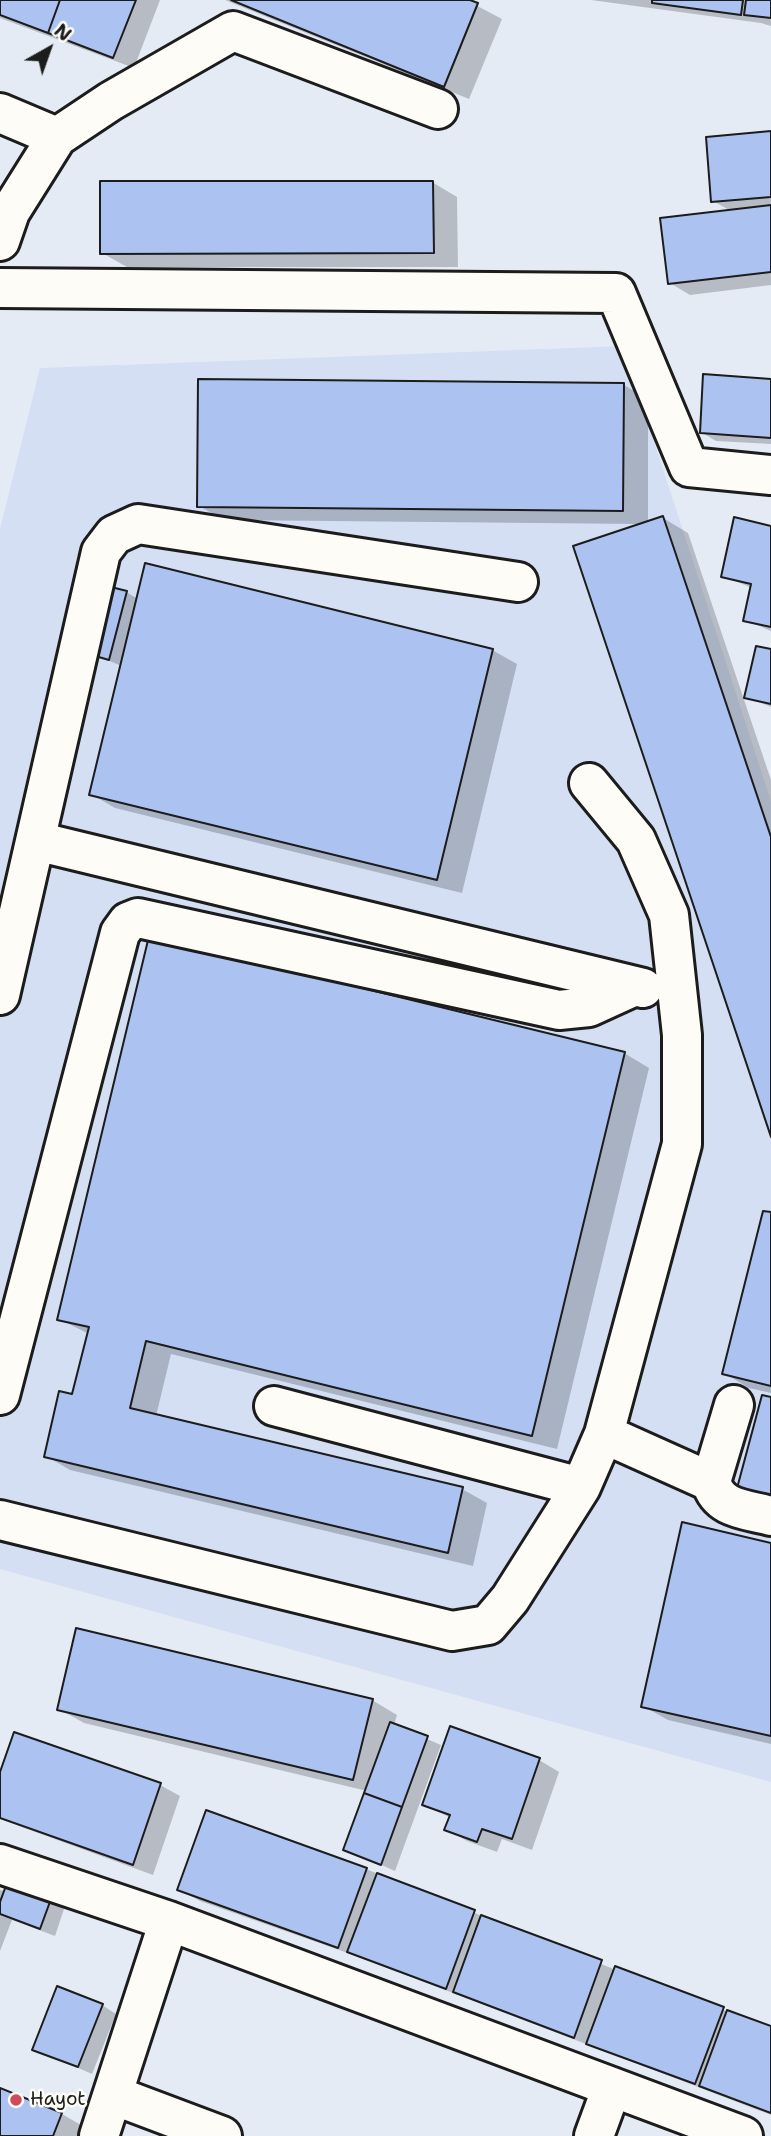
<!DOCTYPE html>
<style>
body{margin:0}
#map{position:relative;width:771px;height:2136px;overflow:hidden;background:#e5ebf5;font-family:"Shantell Sans",sans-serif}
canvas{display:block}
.north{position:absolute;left:14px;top:14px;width:70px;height:70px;-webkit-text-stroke:5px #fdfcf7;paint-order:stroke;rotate:40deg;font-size:19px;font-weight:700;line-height:28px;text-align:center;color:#1c1c1c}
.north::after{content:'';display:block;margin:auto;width:24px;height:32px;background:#1c1c1c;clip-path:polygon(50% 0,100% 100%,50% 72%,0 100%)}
</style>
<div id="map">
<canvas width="771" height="2136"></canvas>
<div class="north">N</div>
</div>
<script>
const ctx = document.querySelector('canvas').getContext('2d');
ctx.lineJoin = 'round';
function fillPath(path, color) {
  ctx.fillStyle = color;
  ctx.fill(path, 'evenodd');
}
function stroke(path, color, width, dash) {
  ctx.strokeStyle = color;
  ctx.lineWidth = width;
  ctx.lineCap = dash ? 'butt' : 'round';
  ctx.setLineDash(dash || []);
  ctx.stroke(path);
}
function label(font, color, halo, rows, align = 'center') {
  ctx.font = font + ' "Shantell Sans",sans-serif';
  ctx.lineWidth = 5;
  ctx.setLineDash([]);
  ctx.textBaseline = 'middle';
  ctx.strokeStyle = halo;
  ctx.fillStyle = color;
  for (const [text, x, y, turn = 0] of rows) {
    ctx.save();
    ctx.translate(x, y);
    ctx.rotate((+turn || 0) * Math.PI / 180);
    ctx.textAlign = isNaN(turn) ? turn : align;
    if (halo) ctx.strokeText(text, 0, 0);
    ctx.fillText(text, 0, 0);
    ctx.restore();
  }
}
fillPath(new Path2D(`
 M 623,346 L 771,801 L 771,1782 L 0,1569 L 0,529 L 40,368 Z`), '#d4dff4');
fillPath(new Path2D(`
 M 0,0 L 160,0 L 134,68 L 0,18 Z
 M 225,0 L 466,0 L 502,19 L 469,99 Z
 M 591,0 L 771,0 L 771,26 L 761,23 Z
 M 771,133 L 771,285 L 690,295 L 670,283 L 731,211 L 713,201 Z
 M 432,182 L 457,197 L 458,267 L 127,267 L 102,253 Z
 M 771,380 L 771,444 L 716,441 L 701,432 Z
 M 624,385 L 648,399 L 648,523 L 663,518 L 688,533 L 771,780 L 771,1132 L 642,524 L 224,520 L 199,506 Z
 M 771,528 L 771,631 L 745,620 L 752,588 L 723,576 Z
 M 126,592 L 138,599 L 492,650 L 517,664 L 462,893 L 115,808 L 91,794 L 122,666 L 87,652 Z
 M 771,651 L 771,707 L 746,697 Z
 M 624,1053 L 649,1068 L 557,1449 L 171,1354 L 156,1416 L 462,1489 L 487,1503 L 473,1566 L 70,1470 L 46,1456 L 73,1396 L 89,1334 L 59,1319 Z
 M 771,1214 L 771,1393 L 749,1388 L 724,1373 Z
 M 771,1545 L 771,1744 L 668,1720 L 643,1706 Z
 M 372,1700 L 397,1715 L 394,1725 L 441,1745 L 395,1871 L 346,1849 L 367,1791 L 84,1723 L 59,1709 Z
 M 539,1760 L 559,1772 L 532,1850 L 502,1839 L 497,1852 L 467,1841 L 446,1829 L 451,1818 L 425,1805 Z
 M 0,1778 L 160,1785 L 180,1796 L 153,1875 L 0,1819 Z
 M 366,1869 L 616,1970 L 771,2028 L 771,2115 L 359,1957 L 200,1901 L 180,1890 Z
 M 0,1890 L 50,1901 L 64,1909 L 55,1936 L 12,1920 L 0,1951 Z
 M 102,2005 L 116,2014 L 92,2074 L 35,2049 Z
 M 0,2090 L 62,2114 L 86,2128 L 84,2136 L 0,2136 Z`), '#0003');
const building = new Path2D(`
 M 0,0 L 60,0 L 48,33 L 0,15 Z
 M 60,0 L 136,0 L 113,58 L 48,33 Z
 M 231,0 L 470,0 L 478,3 L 444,87 Z
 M 652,0 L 743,0 L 741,15 L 652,3 Z
 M 746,0 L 771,0 L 771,18 L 744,15 Z
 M 771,131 L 771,197 L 711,202 L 706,137 Z
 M 100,181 L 433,181 L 434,253 L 100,254 Z
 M 771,205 L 771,272 L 668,284 L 660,218 Z
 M 703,374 L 771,379 L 771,438 L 700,433 Z
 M 198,379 L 624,383 L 623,511 L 197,507 Z
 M 663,516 L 771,837 L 771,1137 L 573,546 Z
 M 734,517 L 771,526 L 771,627 L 743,621 L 751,584 L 721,577 Z
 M 145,563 L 493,649 L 437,880 L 89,795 Z
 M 103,585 L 127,591 L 109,660 L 85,653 Z
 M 756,646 L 771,649 L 771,704 L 744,698 Z
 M 149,936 L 625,1052 L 532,1436 L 146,1341 L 130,1408 L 463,1487 L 448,1553 L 44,1457 L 59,1391 L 72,1394 L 89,1327 L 57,1320 Z
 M 763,1211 L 771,1212 L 771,1386 L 722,1374 Z
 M 762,1395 L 771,1397 L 771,1502 L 736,1492 Z
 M 682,1522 L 771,1543 L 771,1736 L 641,1707 Z
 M 76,1628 L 373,1699 L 353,1780 L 57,1710 Z
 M 390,1722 L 428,1736 L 402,1807 L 364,1793 Z
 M 450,1726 L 540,1758 L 512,1839 L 482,1829 L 477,1842 L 444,1830 L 450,1815 L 422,1805 Z
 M 14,1732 L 161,1783 L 133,1865 L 0,1818 L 0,1772 Z
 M 364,1793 L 402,1807 L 381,1865 L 343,1850 Z
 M 206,1810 L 367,1868 L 338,1948 L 177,1890 Z
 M 377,1873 L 475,1910 L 446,1989 L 347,1952 Z
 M 7,1883 L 51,1899 L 40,1929 L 0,1914 L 0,1902 Z
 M 481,1915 L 602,1960 L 574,2038 L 453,1992 Z
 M 615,1966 L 724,2007 L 695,2084 L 586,2044 Z
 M 57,1986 L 103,2004 L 78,2067 L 32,2050 Z
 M 727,2010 L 771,2026 L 771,2113 L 699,2086 Z
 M 0,2088 L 62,2113 L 53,2136 L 0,2136 Z`);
fillPath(building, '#acc3f1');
stroke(building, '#1c1c1c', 2);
const minor = new Path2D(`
 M 0,113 L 57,137 L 10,212 L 0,241
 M 57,137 L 111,101 L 233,31 L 438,109
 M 0,288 L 616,293 L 689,467 L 771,475
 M 36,841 L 643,988
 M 0,995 L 101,552 L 114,535 L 138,524 L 518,582
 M 0,1395 L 120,933 L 128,922 L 138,918 L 559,1010 L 589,1007 L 635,986
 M 274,1406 L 581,1487
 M 604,1434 L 711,1482 L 734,1405
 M 711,1482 C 719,1510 746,1509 771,1516
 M 0,1520 L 452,1631 L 488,1625 L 510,1599 L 581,1487 L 604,1434 L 682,1144 L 682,1035 L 669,915 L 636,840 L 589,783
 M 0,1864 L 169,1921 L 743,2136
 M 113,2095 L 222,2136
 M 99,2136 L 169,1921
 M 594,2136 L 612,2087`);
stroke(minor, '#1c1c1c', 44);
stroke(minor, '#fdfcf7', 38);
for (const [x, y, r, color] of [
 [16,2100,7,"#d1495b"]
]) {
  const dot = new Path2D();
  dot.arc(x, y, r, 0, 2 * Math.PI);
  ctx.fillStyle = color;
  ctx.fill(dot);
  stroke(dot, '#fdfcf7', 2.5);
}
label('19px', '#1c1c1c', '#fdfcf7', [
 ["Hayot",30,2100]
], 'left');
</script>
